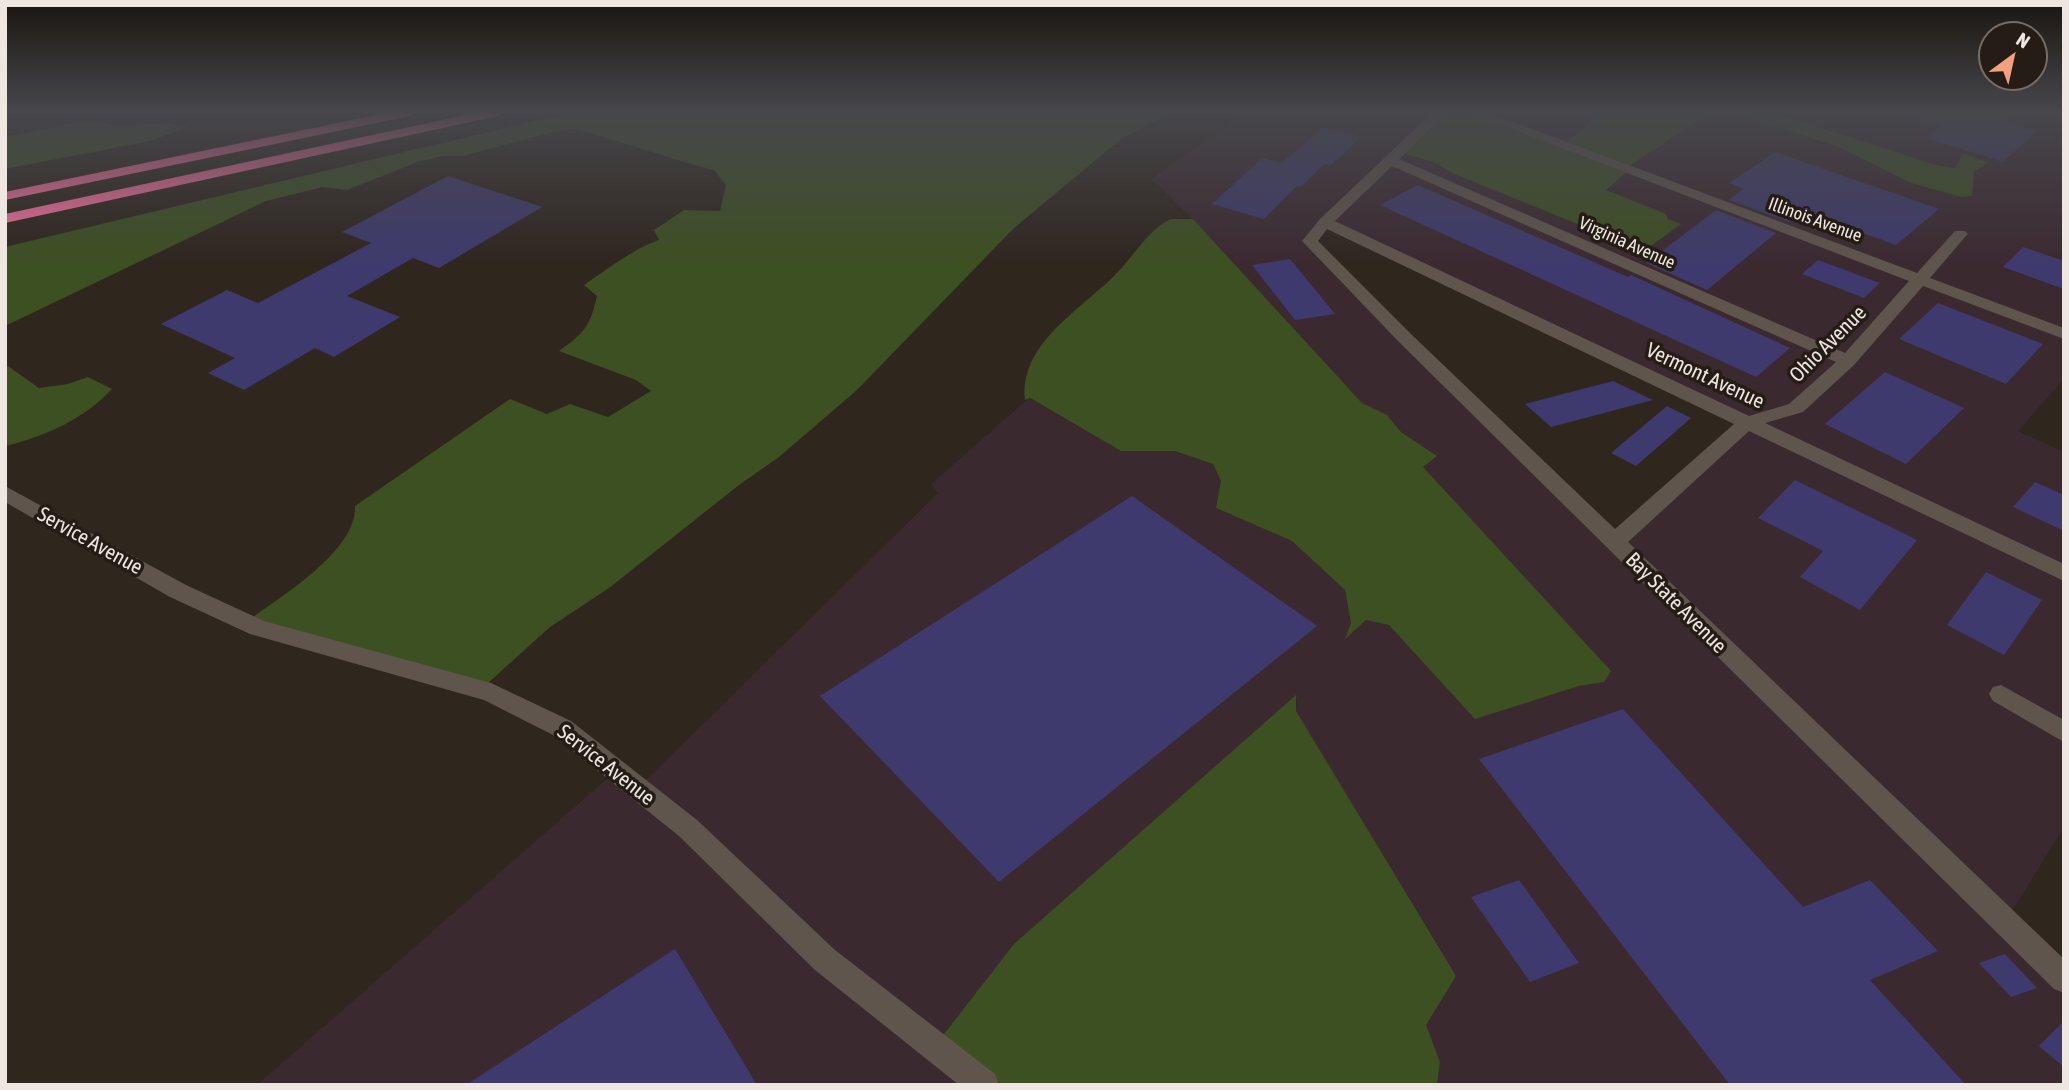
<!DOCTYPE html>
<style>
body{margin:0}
#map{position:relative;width:2069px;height:1090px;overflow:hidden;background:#2f261e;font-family:"Asap Condensed",sans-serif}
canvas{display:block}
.frame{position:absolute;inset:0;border:7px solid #ede6e1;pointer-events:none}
.north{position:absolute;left:1978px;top:21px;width:70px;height:70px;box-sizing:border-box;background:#251c15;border:2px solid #756d67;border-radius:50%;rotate:33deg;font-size:19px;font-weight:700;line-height:28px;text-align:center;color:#ede6e1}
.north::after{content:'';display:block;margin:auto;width:24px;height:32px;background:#f2a17e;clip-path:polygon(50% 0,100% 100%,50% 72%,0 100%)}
</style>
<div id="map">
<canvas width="2069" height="1090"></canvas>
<div class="frame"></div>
<div class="north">N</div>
</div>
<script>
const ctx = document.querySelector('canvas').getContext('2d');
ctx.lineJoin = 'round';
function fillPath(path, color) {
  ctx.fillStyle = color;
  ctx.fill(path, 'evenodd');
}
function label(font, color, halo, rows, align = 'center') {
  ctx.font = font + ' "Asap Condensed",sans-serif';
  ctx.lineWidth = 7;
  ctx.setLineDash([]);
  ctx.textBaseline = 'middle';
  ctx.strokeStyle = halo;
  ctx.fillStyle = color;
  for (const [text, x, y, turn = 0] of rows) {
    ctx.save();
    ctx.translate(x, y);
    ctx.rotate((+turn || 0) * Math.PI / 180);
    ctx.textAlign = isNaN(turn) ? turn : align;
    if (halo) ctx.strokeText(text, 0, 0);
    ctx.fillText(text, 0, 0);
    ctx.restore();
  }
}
fillPath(new Path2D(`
 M 1244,112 L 1443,112 L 1402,153 L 1433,162 L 1454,174 L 1644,251 L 1668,219 L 1666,214 L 1605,190 L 1630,170 L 1629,166 L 1712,112 L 1732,113 L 1836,146 L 1911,183 L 1961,197 L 1974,172 L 1987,163 L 1954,168 L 1936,165 L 1773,112 L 2064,112 L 2064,379 L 2018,431 L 2064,452 L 2064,827 L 2007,919 L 2064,973 L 2064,1085 L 1437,1085 L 1440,1062 L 1296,711 L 1297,698 L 943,1050 L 1003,1085 L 257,1085 L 616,771 L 642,784 L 938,493 L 931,484 L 1029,398 L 1121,451 L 1175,451 L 1213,464 L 1221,481 L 1216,508 L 1292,541 L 1345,590 L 1351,623 L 1346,637 L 1366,620 L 1389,625 L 1475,718 L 1579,686 L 1604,682 L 1478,529 L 1422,466 L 1437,456 L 1401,432 L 1387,415 L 1362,403 L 1193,219 L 1152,179 ZM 1329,224 L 1743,424 L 1618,540 L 1312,239 Z
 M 1475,112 L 1598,112 L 1583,130 L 1562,144 Z`), '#3b2930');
fillPath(new Path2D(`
 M 572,112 L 1171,112 L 1121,139 L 1014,228 L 857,390 L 779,457 L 739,485 L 609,588 L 550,627 L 488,683 L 249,620 C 281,596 357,551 355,506 L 510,399 L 547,414 L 570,404 L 608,417 L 651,391 L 636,380 L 559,351 C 584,333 590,327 597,296 L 584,285 C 609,268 631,250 659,240 L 654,230 L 684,210 L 720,211 L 726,185 L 715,171 L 576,129 L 557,131 L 463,156 L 444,156 L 420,161 L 347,190 L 322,187 L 266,201 L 5,326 L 5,247 Z
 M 1443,112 L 1475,112 L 1562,144 L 1583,130 L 1598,112 L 1773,112 L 1936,165 L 1954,168 L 1964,153 L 1988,163 L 1974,172 L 1972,196 L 1961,197 L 1911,183 L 1836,146 L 1732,113 L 1712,112 L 1629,166 L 1629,170 L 1606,190 L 1666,214 L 1668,219 L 1681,224 L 1644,251 L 1454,174 L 1433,162 L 1402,153 Z
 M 96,122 L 119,126 L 168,123 L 188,127 L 150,141 L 5,169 L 5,137 L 70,124 Z
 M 1171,219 L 1193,219 L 1362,403 L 1387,415 L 1401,432 L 1437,456 L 1423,467 L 1611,671 L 1604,682 L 1579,686 L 1475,719 L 1389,625 L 1366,620 L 1345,639 L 1351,623 L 1345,590 L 1292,541 L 1216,508 L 1221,481 L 1213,464 L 1175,451 L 1121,451 L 1030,398 L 1025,400 C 1019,344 1080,310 1114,276 C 1133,258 1147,230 1171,219 Z
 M 5,364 L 39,388 L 68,384 L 88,377 L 112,389 C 84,419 44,437 5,446 Z
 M 1296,695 L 1296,711 L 1456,976 L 1426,1025 L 1440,1062 L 1437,1085 L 1003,1085 L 943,1050 L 941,1038 L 1014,944 Z`), '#3d5021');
fillPath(new Path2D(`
 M 1914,112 L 2018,112 L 2006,122 L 2037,131 L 2003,162 L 1926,138 L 1941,126 L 1913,117 Z
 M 1324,127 L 1361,137 L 1330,166 L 1324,164 L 1301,187 L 1297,186 L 1264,219 L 1212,204 L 1262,158 L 1282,163 Z
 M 1775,152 L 1939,209 L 1896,245 L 1802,211 L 1789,222 L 1729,200 L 1743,189 L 1729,183 Z
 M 448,176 L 542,207 L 439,268 L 413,258 L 347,296 L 400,317 L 334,357 L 315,348 L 244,390 L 208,373 L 235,358 L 161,324 L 227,290 L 258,303 L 371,243 L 342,232 Z
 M 1418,185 L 1628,277 L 1631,275 L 1790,348 L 1756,377 L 1380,205 Z
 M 1716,210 L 1776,233 L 1707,290 L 1646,263 Z
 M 2023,247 L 2064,261 L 2064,289 L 2003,267 Z
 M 1290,259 L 1335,314 L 1295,320 L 1252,265 Z
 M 1818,260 L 1880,283 L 1864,298 L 1802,274 Z
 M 1938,303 L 2043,344 L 2006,384 L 1899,339 Z
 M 1885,372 L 1964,408 L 1906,464 L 1825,424 Z
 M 1613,381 L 1653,400 L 1551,427 L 1525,404 Z
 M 1667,406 L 1691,418 L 1636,466 L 1611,453 Z
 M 1795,480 L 1917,540 L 1860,610 L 1800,577 L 1823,551 L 1758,518 Z
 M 2035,482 L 2064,495 L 2064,531 L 2013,507 Z
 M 1132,496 L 1317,626 L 999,882 L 820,696 Z
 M 1986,572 L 2042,600 L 2004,655 L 1947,625 Z
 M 1623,709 L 1803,907 L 1870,880 L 1938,951 L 1870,980 L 1966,1085 L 1730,1085 L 1479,759 Z
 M 1519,880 L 1579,963 L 1530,982 L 1471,897 Z
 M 675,949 L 757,1085 L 466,1085 Z
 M 2005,954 L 2037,988 L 2011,997 L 1979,963 Z
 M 2064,1021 L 2064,1067 L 2039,1046 Z`), '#3e3a6d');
fillPath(new Path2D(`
 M 1433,112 L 1447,112 L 1399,159 L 1845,353 L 1909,281 L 1468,112 L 1487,112 L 1917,273 L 1955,231 L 1965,231 L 1968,234 L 1965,237 L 1930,278 L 2064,328 L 2064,339 L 1923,286 L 1854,365 L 1803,412 L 1765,423 L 2064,564 L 2064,581 L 1749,431 L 1628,542 L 2064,959 L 2064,993 L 2054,989 L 1399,342 L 1305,244 L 1302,241 L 1320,219 ZM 1392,166 L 1836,362 L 1789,404 L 1749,416 L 1335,221 ZM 1327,229 L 1734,424 L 1615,529 L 1411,334 L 1318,241 Z
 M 2050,112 L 2064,112 L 2064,118 L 2051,115 Z
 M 5,486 L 186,585 L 264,621 L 491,683 L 571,721 L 697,820 L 835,950 L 995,1074 L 999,1085 L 959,1085 L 815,970 L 679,836 L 553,735 L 484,700 L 250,634 L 170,597 L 5,502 Z
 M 2001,685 L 2064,720 L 2064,742 L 1993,701 L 1989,694 L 1993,687 Z`), '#60554d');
fillPath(new Path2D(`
 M 390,112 L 416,112 L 410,116 L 5,200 L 5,192 Z
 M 479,112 L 504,112 L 498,116 L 5,223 L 5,214 Z`), '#fa729e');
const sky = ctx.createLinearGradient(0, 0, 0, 265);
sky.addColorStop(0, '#1a1510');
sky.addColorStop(0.42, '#47474c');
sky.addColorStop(1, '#47474c00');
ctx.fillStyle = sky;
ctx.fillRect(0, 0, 2069, 265);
label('18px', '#ede6e1', '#251c15', [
 ["Illinois Avenue",1815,220,20],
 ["Virginia Avenue",1627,243,24]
]);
label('21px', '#ede6e1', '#251c15', [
 ["Ohio Avenue",1828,344,-45],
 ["Vermont Avenue",1705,376,25],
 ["Service Avenue",90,541,29],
 ["Bay State Avenue",1676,603,45],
 ["Service Avenue",606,765,38]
]);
</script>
